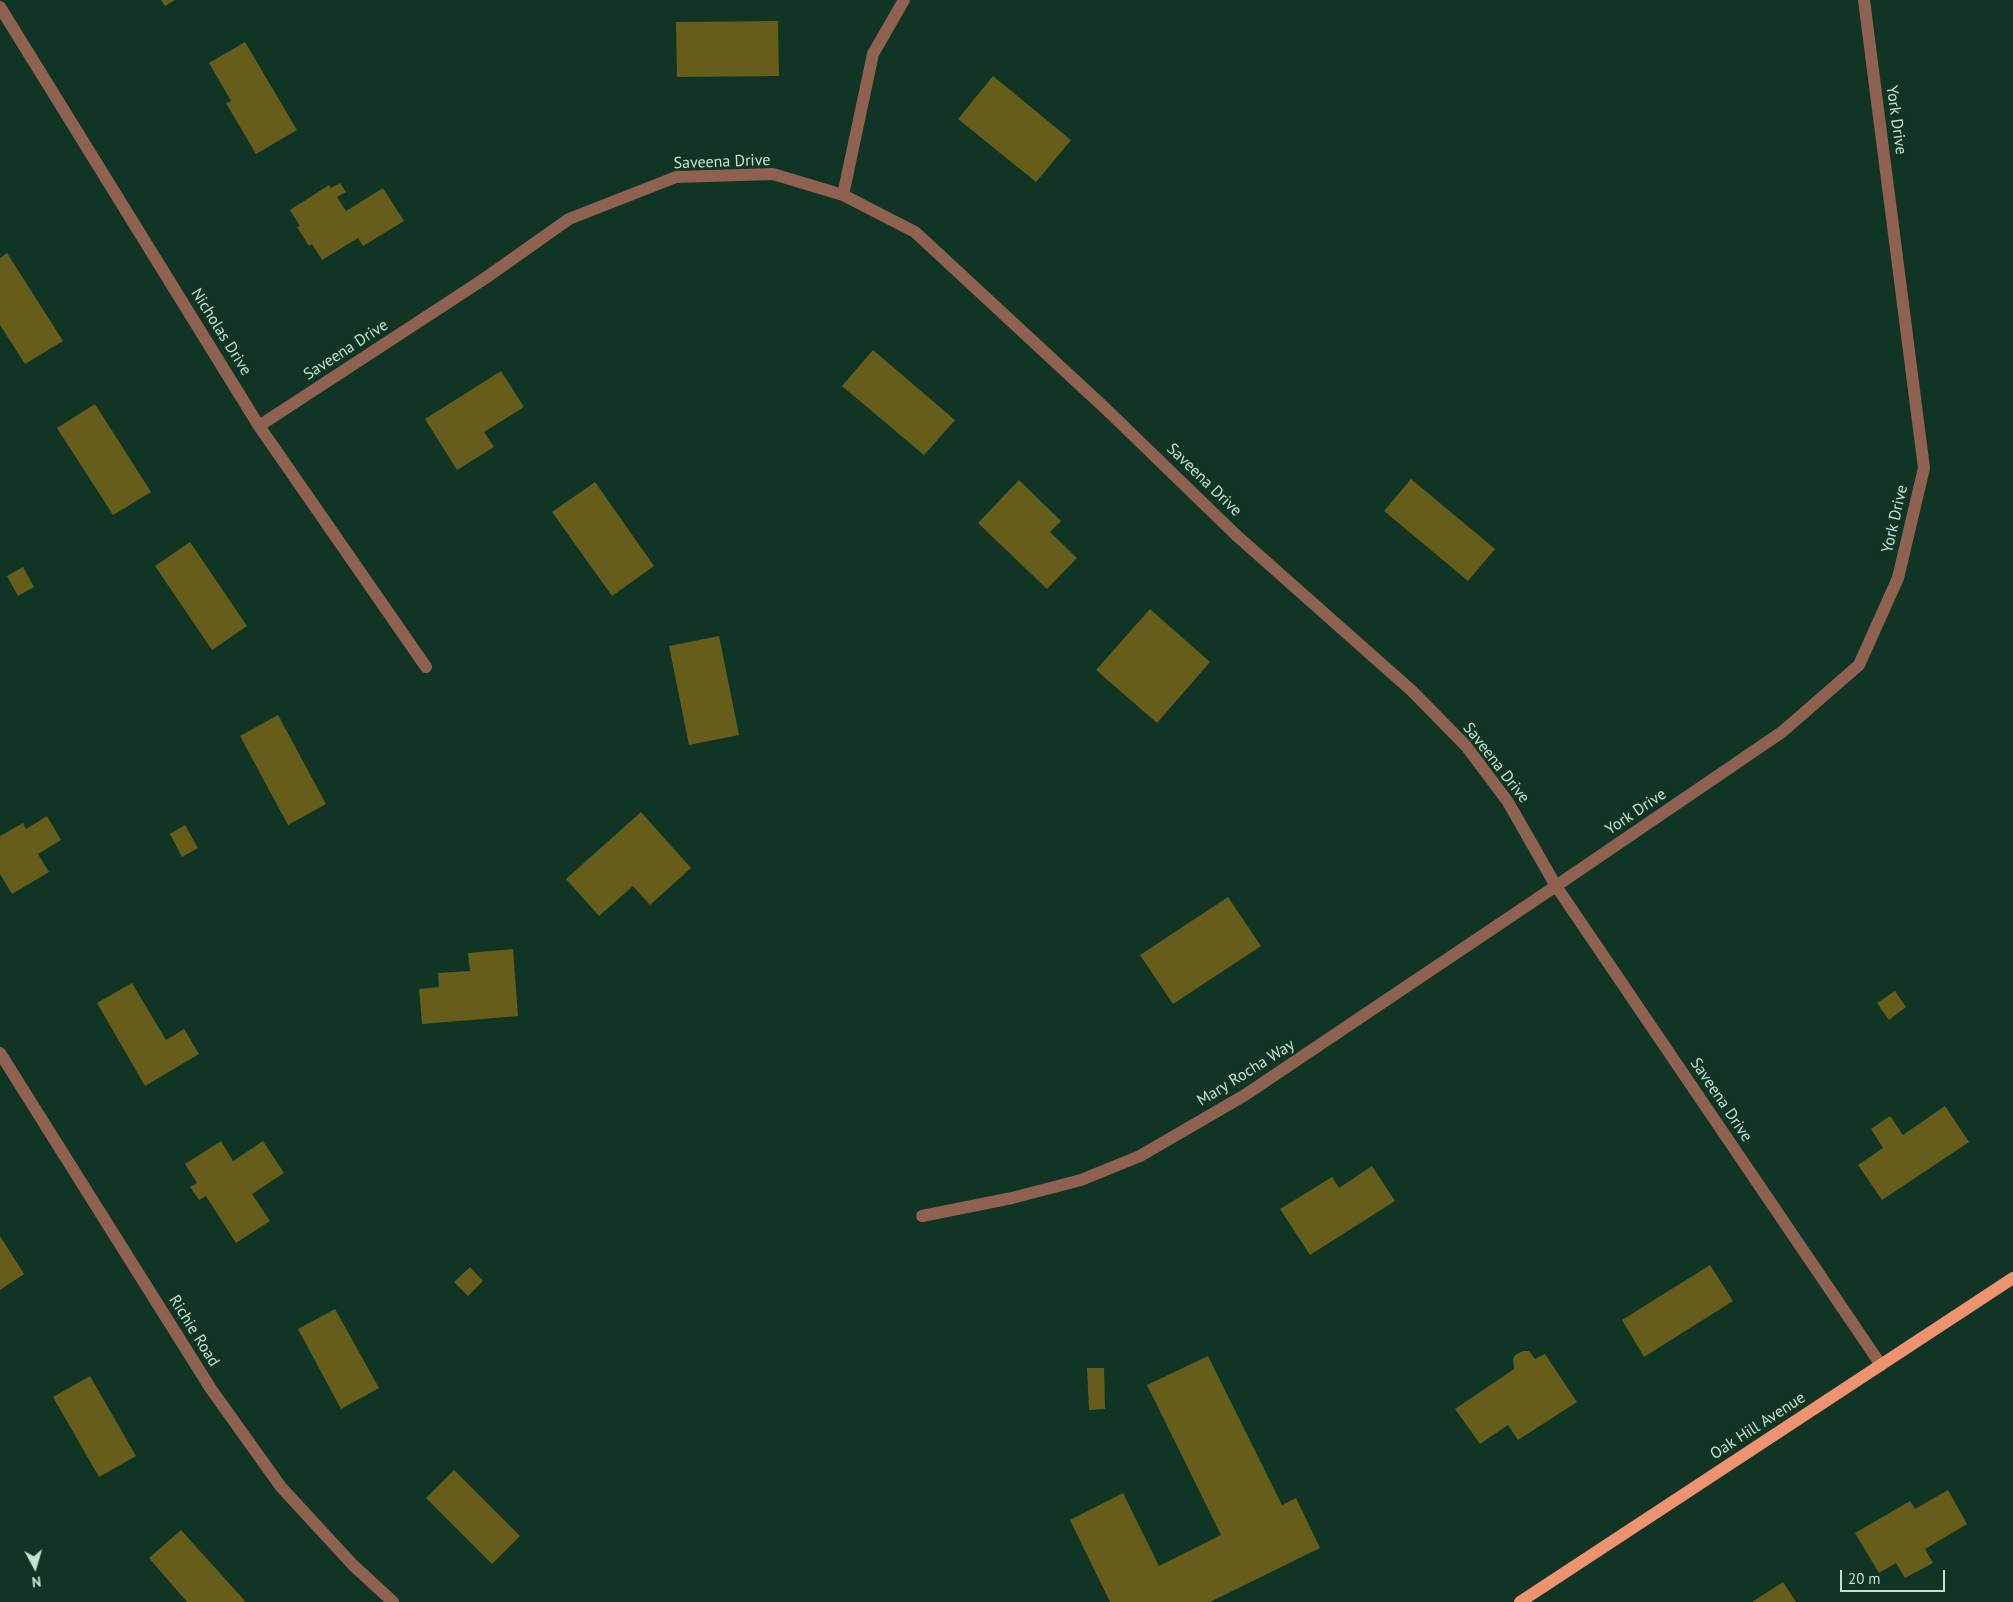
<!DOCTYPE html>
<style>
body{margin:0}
#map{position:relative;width:2013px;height:1602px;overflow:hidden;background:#103525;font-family:"PT Sans",sans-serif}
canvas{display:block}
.north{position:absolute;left:10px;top:1542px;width:50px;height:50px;-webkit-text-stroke:4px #103525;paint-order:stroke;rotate:174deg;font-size:14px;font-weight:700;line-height:20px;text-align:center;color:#c1e3d0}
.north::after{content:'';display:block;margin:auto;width:18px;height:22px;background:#c1e3d0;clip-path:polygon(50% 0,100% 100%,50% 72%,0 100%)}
.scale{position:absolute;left:1840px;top:1570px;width:105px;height:22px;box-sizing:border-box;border:2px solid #c1e3d0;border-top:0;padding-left:6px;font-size:15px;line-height:18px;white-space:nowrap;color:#c1e3d0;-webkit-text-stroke:4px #103525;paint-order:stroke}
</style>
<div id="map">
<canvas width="2013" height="1602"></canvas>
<div class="north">N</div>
<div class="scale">20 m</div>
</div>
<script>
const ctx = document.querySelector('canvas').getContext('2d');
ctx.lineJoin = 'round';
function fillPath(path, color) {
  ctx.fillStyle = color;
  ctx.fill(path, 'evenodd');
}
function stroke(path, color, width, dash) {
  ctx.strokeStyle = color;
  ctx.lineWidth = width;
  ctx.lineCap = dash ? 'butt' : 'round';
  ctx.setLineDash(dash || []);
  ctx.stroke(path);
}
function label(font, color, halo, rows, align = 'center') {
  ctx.font = font + ' "PT Sans",sans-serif';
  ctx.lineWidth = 5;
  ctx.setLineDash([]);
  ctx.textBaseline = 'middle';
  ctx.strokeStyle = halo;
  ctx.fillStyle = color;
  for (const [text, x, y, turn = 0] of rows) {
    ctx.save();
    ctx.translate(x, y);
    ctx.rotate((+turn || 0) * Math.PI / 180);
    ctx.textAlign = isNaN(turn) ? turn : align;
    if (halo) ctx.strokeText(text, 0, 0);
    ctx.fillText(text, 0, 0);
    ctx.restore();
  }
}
fillPath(new Path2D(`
 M 161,0 L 175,0 L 165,6 Z
 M 778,21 L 779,76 L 677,77 L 676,22 Z
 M 245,42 L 297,130 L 256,154 L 226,103 L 231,101 L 209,63 Z
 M 993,76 L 1071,140 L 1036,182 L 958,119 Z
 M 340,183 L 346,192 L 337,197 L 346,211 L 383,188 L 404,221 L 363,246 L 358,238 L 322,260 L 312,244 L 309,246 L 297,227 L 300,226 L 290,210 L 329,185 L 331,188 Z
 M 7,253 L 63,341 L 25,364 L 0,325 L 0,258 Z
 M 873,350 L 955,420 L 924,455 L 842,386 Z
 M 501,371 L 524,407 L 484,432 L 494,447 L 457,470 L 425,419 Z
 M 95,404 L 151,492 L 113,515 L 57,428 Z
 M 1411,479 L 1495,549 L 1468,581 L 1384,511 Z
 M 1019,480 L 1061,521 L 1050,532 L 1077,558 L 1047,589 L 978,523 Z
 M 595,482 L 654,566 L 612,596 L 552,512 Z
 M 190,542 L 247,626 L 212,650 L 155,566 Z
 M 23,567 L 34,587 L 18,596 L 7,576 Z
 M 1150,609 L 1210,662 L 1157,723 L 1096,670 Z
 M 719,636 L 739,735 L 689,745 L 669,646 Z
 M 278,715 L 326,804 L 288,825 L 240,736 Z
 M 641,812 L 691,868 L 650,905 L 633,886 L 599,916 L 566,879 Z
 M 47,816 L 61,840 L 38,854 L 49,872 L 12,894 L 0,874 L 0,836 L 23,823 L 26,829 Z
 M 185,825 L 198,848 L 182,857 L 170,834 Z
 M 1228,897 L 1261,946 L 1173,1004 L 1140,955 Z
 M 513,949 L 518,1016 L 422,1024 L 419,989 L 439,987 L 438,973 L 470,971 L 468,953 Z
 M 132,983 L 166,1040 L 184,1029 L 199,1054 L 145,1086 L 97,1003 Z
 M 1895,991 L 1906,1007 L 1889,1020 L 1877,1003 Z
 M 1945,1106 L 1969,1142 L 1882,1200 L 1858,1165 L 1883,1148 L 1871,1129 L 1890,1116 L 1903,1135 Z
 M 221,1141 L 233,1161 L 263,1141 L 284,1173 L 252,1194 L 270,1221 L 236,1243 L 206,1196 L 199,1200 L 190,1187 L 197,1183 L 185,1164 Z
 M 1372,1166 L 1395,1201 L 1310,1255 L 1280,1209 L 1332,1177 L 1339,1188 Z
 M 0,1236 L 24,1274 L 0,1290 Z
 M 1710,1265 L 1733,1301 L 1644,1357 L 1622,1320 Z
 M 470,1267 L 483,1281 L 468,1296 L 454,1282 Z
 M 335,1309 L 379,1388 L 341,1409 L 298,1329 Z
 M 1523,1351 L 1529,1351 L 1535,1359 L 1545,1354 L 1577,1402 L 1518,1440 L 1508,1425 L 1480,1444 L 1455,1409 L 1514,1369 L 1513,1359 L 1515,1355 Z
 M 1208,1356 L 1282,1505 L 1296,1498 L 1320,1548 L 1210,1602 L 1110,1602 L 1070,1520 L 1123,1493 L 1159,1566 L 1221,1535 L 1147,1385 Z
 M 1087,1368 L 1104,1368 L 1105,1409 L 1089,1410 Z
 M 90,1376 L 136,1456 L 99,1477 L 53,1397 Z
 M 454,1470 L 520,1536 L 492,1564 L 426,1498 Z
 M 1948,1490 L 1967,1524 L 1925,1549 L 1933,1563 L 1905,1578 L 1896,1563 L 1879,1573 L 1855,1533 L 1910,1501 L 1915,1509 Z
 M 181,1530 L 245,1601 L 243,1602 L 187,1602 L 149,1558 Z
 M 1783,1582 L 1796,1602 L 1752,1602 Z`), '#665d1a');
stroke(new Path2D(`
 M 0,7 L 259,426 L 426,667
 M 843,195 L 873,54 L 904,0
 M 259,426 L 484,279 L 569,219 L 676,177 L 773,174 L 843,195 L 915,232 L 1106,409 L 1236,535 L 1412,691 L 1466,746 L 1508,802 L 1556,886 L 1881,1365
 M 0,1053 L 211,1389 L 281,1487 L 353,1565 L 393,1602
 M 922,1216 L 1012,1198 L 1081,1180 L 1140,1156 L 1245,1095 L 1556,886 L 1782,732 L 1859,665 L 1898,578 L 1924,468 L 1864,0`), '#8e6150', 12);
stroke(new Path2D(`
 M 1520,1602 L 2013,1278`), '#ee926f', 12);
label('16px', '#c1e3d0', '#103525', [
 ["York Drive",1896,120,82],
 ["Saveena Drive",722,162,-2],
 ["Nicholas Drive",221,332,58],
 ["Saveena Drive",346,350,-33],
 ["Saveena Drive",1204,480,44],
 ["York Drive",1895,519,-77],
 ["Saveena Drive",1496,763,52],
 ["York Drive",1636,812,-34],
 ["Mary Rocha Way",1246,1073,-32],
 ["Saveena Drive",1721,1100,56],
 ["Richie Road",194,1331,58],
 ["Oak Hill Avenue",1758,1426,-33]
]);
</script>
